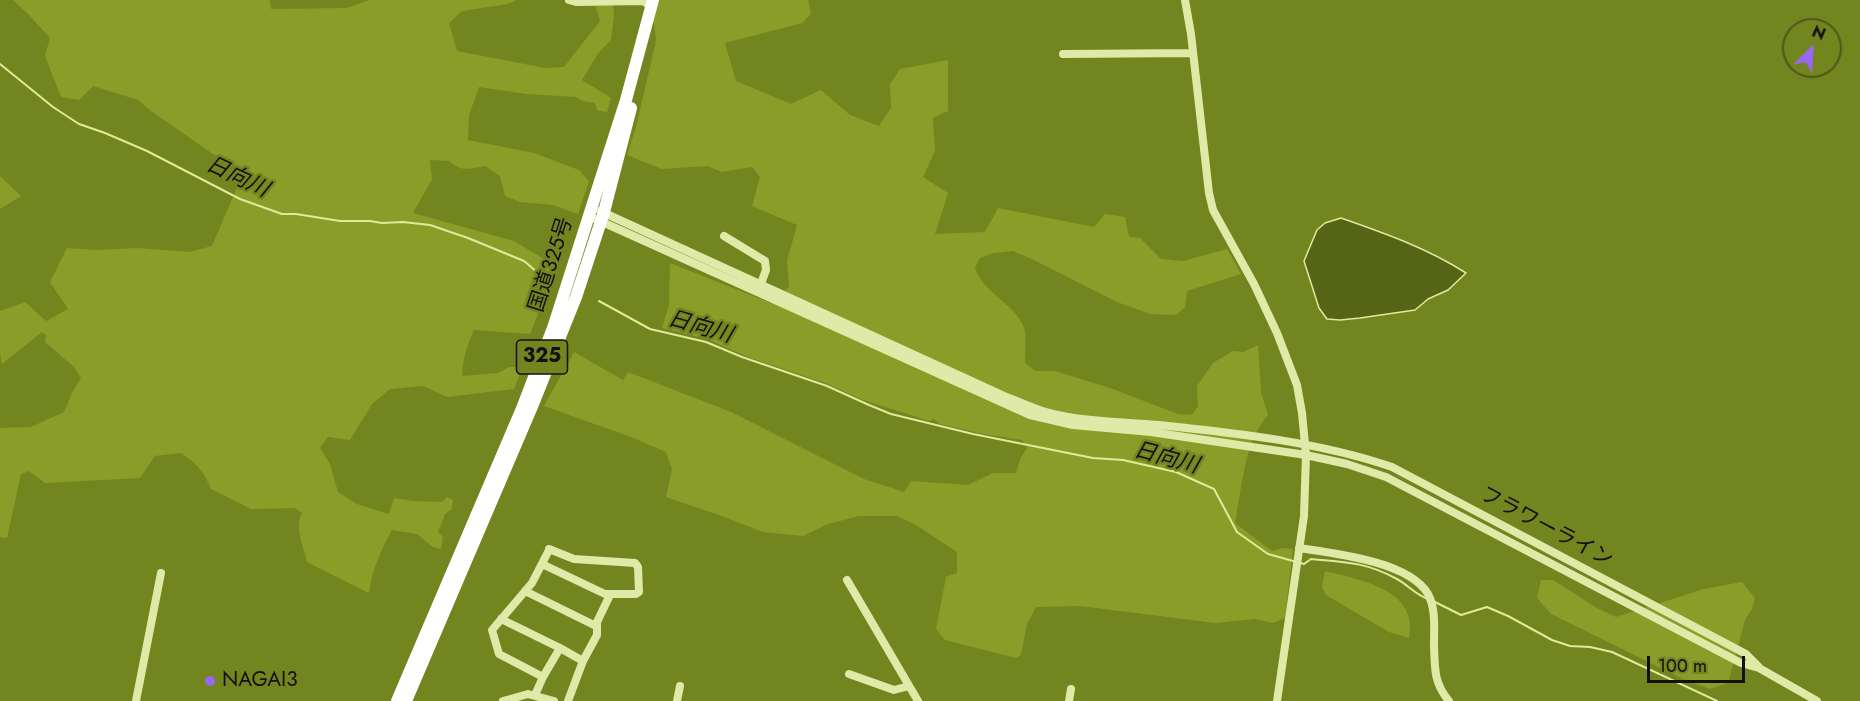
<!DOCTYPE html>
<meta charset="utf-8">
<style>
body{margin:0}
#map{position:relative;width:1860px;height:701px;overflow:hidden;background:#73851f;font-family:Jost,sans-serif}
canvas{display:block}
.north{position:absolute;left:1782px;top:18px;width:60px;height:60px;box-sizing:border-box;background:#73851f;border:2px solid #4c5719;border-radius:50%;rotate:24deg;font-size:16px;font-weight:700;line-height:24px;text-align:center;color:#111}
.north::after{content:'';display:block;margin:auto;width:21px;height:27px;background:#9768f8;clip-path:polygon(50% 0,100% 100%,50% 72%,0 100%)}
.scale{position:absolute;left:1647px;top:656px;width:98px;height:27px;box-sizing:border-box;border:3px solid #111;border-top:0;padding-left:8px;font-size:18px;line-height:21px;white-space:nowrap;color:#111;-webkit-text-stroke:4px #73851f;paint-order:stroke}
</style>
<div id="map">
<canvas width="1860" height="701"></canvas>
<div class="north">N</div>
<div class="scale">100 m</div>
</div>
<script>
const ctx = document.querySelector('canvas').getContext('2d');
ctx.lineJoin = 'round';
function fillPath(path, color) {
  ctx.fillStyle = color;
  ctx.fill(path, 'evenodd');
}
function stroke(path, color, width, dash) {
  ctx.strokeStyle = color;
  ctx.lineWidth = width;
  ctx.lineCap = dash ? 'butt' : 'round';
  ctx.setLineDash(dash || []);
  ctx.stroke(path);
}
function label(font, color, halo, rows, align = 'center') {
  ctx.font = font + ' Jost,"Noto Sans JP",sans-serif';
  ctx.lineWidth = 5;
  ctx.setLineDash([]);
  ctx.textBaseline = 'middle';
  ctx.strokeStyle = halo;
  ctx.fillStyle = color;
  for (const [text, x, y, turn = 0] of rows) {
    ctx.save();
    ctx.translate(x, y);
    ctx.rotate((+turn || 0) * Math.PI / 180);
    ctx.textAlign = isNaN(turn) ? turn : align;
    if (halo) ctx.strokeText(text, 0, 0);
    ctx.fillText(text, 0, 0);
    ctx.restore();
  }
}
fillPath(new Path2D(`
 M 13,0 L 270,0 L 271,9 L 347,8 L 369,0 L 517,0 L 508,4 L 462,11 L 449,23 L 457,51 L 545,68 L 564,67 L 600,21 L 595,5 L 613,0 L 614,16 L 611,40 L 599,52 L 582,80 L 611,98 L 607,112 L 597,110 L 595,103 L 582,101 L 576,97 L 527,94 L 479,87 L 469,115 L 468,140 L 534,153 L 579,170 L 589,181 L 578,214 L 553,205 L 520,202 L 505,196 L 500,176 L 485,166 C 469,169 461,172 449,161 L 430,160 L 432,179 L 413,213 L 514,241 L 554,265 L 547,291 L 530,334 L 474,330 C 467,345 463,358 462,376 L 498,373 L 509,367 L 517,367 L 520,374 L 514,389 L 447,397 L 423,386 L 390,389 L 372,404 L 350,440 L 328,437 L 320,448 L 330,464 L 338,492 L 357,504 L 389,514 L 394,498 L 413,501 L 442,502 L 447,497 L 453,500 L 452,509 L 445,514 L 438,532 L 443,537 L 441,549 L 433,547 L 417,534 L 392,530 C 381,550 372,570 369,593 L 307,562 C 304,547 294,527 302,513 L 295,508 L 251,509 L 211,489 C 204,471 197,464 181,453 L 155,456 L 140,478 L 45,483 L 29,471 L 21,474 L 7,538 L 0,537 L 0,428 L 31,427 L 64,412 L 73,391 L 81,378 L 74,367 L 45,342 L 46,335 L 42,332 L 2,364 L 0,354 L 0,311 L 25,302 L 46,321 L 68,309 L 50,282 L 67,248 L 97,250 L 137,248 L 190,252 L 212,246 L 239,183 L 242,168 L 213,154 L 151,111 L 138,100 L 93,86 L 79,100 L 61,97 L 45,56 L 50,38 L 30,16 Z
 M 652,0 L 808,0 L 811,14 L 802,23 L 725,43 L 736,81 L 791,104 L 821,90 L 850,115 L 879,126 L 891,108 L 890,84 L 900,69 L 948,60 L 948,111 L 933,118 L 935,151 L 923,177 L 948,193 L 935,234 L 985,232 L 998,208 L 1094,227 L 1105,214 L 1125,217 L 1129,237 L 1140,238 L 1161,259 L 1183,261 L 1227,249 L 1241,274 L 1187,291 L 1185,307 L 1176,315 L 1150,314 L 1117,302 L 1032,259 L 1013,251 L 993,253 L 980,258 L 975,267 C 982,292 1012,302 1023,325 C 1027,333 1025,354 1025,363 L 1035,371 L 1055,371 L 1110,388 L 1178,414 L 1192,415 L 1198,406 L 1197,386 L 1213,363 L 1233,351 L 1243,352 L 1258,345 L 1261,392 L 1268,415 C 1244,442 1242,488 1235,523 L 1272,551 L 1283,548 L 1293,549 L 1285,618 L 1273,623 L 1255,619 L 1215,623 L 1080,606 L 1036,607 L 1027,624 L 1021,655 L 1016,658 L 945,640 L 936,629 L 946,577 L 957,573 L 957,552 L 916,525 L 897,516 L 859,516 L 828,524 L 803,536 L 763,532 L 719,515 L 666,497 L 672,469 L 666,452 L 631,437 L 544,406 L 574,352 L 623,380 L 628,372 L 731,412 L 864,479 L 904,492 L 911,481 L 968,485 L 993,473 L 1016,473 L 1020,459 L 1027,448 L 1022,440 L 983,434 L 940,424 L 934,419 L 929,421 L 863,400 L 828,384 L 748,357 L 707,339 L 662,328 L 669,305 L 670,263 L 771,303 L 789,287 L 787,261 L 797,225 L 752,206 L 760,177 L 752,167 L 722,172 L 707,166 L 662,169 L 627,155 L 636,127 L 656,41 Z
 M 0,176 L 21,196 L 0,209 Z
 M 1325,571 C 1360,580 1419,589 1409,638 L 1389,632 L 1326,595 L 1322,587 Z
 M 1541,580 L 1553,580 L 1597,608 L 1616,617 L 1704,589 L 1742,582 L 1755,598 L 1752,609 L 1745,620 L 1728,683 L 1710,689 L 1683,679 L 1551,614 L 1537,598 Z`), '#8a9d29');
const water = new Path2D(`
 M 1341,218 C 1384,233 1427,248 1466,273 L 1448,290 L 1428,299 L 1415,310 L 1360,318 L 1340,320 L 1327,319 L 1319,308 L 1304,261 L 1317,230 L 1325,223 Z`);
fillPath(water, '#556415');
stroke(water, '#dfeb9b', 1.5);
stroke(new Path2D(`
 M 0,64 L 53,107 L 79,124 L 105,133 L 147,151 L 240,199 L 282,214 L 296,214 L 340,221 L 370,221 L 382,223 L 403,222 L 430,225 L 468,238 L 524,261 L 549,282
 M 599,301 L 650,329 L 706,342 L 742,357 L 827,386 L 869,405 L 891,414 L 973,434 L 1093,458 L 1123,460 L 1176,472 L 1214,489 L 1237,532 L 1268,554 L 1304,564 L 1311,559 C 1345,562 1366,562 1397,579 C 1408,585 1416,595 1428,599
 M 1433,601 L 1461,615 L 1487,607 L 1508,616 L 1552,640 L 1570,646 L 1590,647 L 1612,652 L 1717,701`), '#dfeb9b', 2);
stroke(new Path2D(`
 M 569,0 L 576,2 L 642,1 L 652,6
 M 1185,0 L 1191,34 L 1209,193 L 1213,210 L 1254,284 L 1277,333 L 1297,385 L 1302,413 L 1306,455 L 1304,516 L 1277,701
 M 1063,54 L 1193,53
 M 600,211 L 1004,396 C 1018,401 1032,408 1046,412 C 1083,422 1122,422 1159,425 C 1236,433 1319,442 1392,467 L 1746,654 L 1759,667
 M 589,216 L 1030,415 L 1073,425 L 1151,432 L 1306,455 L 1347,464 L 1386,477 L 1741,663 L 1759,668 L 1817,701
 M 724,236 L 765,261 L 766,270 L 759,289
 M 1299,548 C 1332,553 1409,561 1428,594 C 1436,609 1434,628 1434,644 C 1435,667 1433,682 1449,701
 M 847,580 L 918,701
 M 525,591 L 596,626
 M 501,619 L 560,648 L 583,661
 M 849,674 L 894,690 L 909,686
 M 543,677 L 560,648
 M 535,695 L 543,677 L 499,654 L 492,630 L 532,583 L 549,550 L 549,549 L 574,559 L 635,563 L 638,567 L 639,592 L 636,594 L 605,594 L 542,564
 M 136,701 L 161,573
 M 503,701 L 528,694 L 554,701
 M 568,701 L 583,661 L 597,635 L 597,622 L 610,595
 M 677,701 L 680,686
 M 1069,701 L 1071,689`), '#dfeaa8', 8);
stroke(new Path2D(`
 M 397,701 L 523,406 L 553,328 L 626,100 L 653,0
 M 406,701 L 531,409 L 576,297 L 604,212 L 631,108`), '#fff', 12);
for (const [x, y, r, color] of [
 [210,681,6,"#9768f8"]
]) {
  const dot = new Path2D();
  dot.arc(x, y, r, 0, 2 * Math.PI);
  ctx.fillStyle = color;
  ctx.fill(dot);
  stroke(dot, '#73851f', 2);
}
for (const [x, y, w] of [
 [542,357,51]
]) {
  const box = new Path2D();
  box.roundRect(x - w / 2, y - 17, w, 34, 4.5);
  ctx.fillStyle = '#73851f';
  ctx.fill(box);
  stroke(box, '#111', 1.5);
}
label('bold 20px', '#111', null, [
 ["325",542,357]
]);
label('21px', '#111', '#73851f', [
 ["国道325号",552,265,-72],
 ["フラワーライン",1546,528,28]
]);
label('21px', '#111', '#73851f', [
 ["NAGAI3",222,681]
], 'left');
label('italic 22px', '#111', '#73851f', [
 ["日向川",237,178,25],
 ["日向川",700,328,16],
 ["日向川",1166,459,15]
]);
</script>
